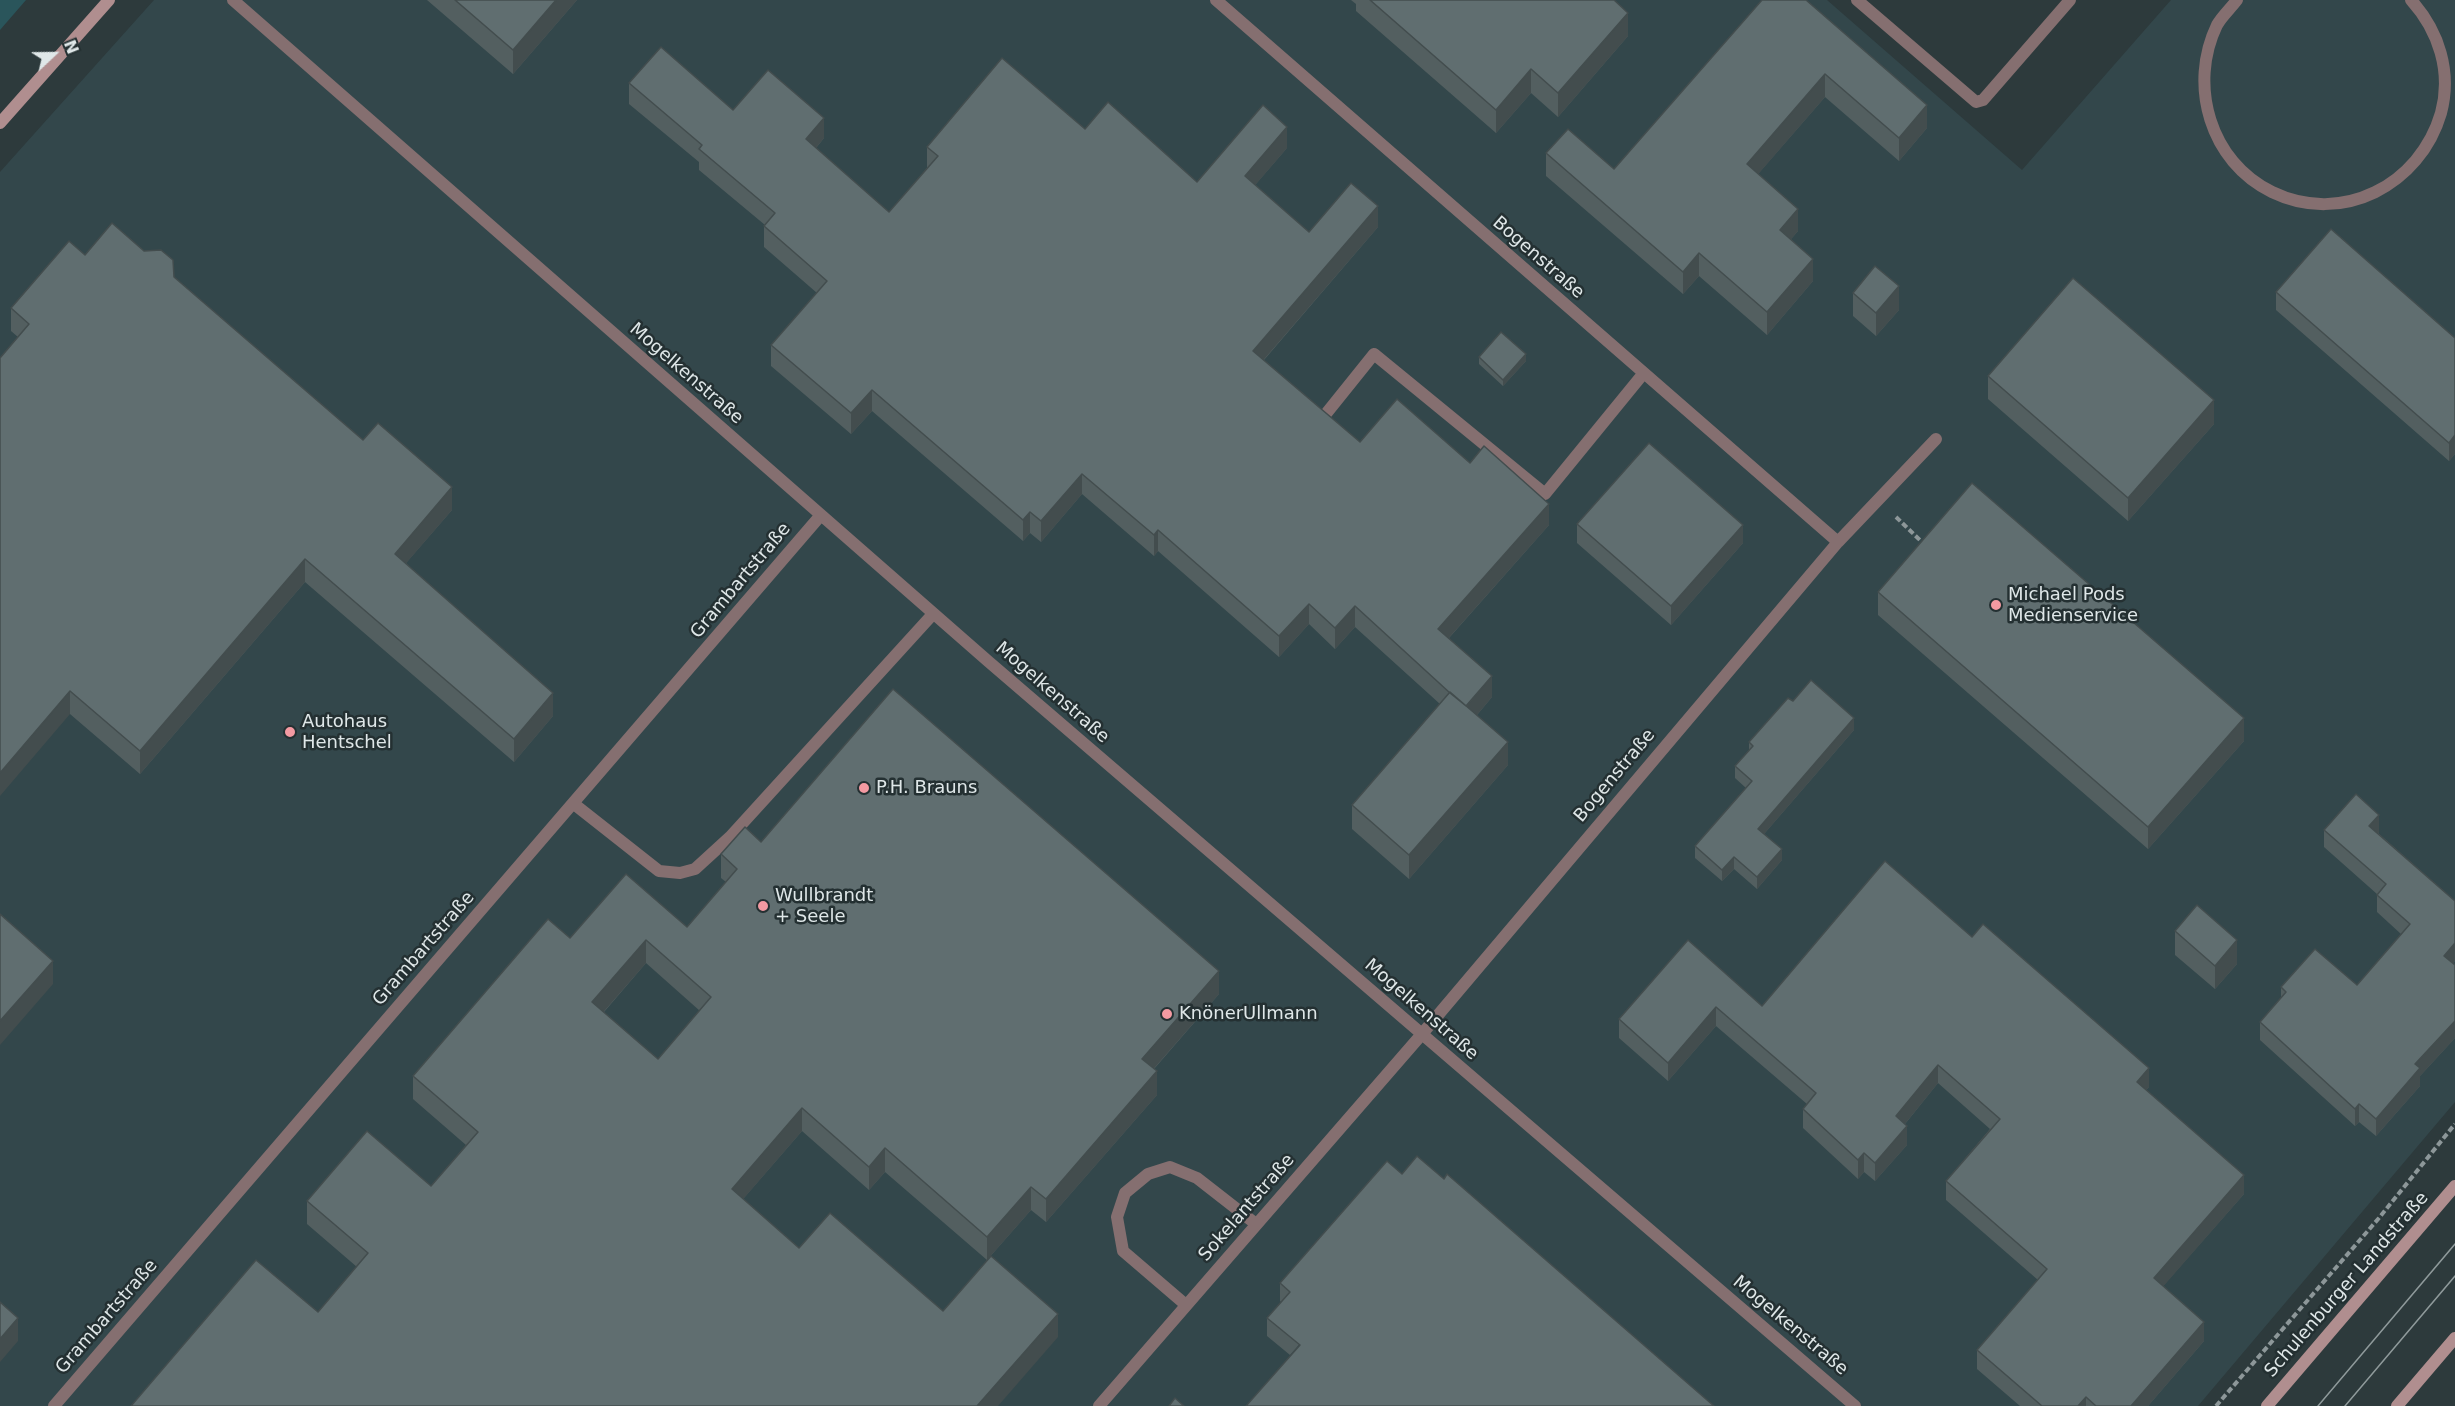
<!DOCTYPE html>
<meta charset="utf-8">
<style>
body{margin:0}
#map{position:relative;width:2455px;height:1406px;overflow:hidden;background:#2d3a3c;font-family:"DejaVu Sans",sans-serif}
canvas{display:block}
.north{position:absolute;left:24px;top:24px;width:60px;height:60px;-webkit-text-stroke:4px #243032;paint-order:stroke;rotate:68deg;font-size:16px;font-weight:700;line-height:24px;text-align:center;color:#dfe7e8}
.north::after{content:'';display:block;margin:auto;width:21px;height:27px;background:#dfe7e8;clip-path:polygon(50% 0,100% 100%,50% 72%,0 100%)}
</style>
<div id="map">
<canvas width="2455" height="1406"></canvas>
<div class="north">N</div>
</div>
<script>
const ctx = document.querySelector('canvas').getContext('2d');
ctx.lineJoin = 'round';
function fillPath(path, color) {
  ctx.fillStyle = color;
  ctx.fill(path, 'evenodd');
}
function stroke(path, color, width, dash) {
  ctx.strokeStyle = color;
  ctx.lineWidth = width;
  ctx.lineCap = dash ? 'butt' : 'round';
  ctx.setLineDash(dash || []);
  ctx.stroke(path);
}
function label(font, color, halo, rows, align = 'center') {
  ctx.font = font + ' "DejaVu Sans",sans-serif';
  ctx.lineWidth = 5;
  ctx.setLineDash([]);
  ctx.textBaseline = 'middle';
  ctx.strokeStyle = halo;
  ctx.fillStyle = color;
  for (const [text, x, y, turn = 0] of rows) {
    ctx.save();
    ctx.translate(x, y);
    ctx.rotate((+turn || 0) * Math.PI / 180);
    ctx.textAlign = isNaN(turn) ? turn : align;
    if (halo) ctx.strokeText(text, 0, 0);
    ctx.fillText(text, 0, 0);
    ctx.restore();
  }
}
fillPath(new Path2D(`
 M 154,0 L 1827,0 L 2022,170 L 2171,0 L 2455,0 L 2455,1102 L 2198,1406 L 0,1406 L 0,172 Z`), '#33474b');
fillPath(new Path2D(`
 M 0,0 L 26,0 L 0,30 Z`), '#2a555b');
stroke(new Path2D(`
 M 1896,517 L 1925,545
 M 2216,1406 L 2379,1218 L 2455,1124`), '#8d9799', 4, [6, 3]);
stroke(new Path2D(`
 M 1857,0 L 1976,102 L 1983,100 L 2070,0
 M 2237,0 C 2231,8 2222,16 2217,25 C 2188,85 2210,162 2272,192 C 2342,226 2420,185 2441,113 C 2452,72 2439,31 2411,0
 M 1325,415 L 1374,354 L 1545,494 L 1643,374
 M 574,804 L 659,871 L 680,873 L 695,869 L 730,837 L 933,614
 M 1186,1305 L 1123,1251 L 1117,1217 L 1125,1193 L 1148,1174 L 1170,1167 L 1197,1178 L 1256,1224`), '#856f70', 12);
stroke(new Path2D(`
 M 233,0 L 989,662 L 1855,1406
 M 1838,542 L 1936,439
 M 54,1406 L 821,515
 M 1099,1406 L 1422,1034 L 1838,542 L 1216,0`), '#856f70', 12);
stroke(new Path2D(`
 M 0,123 L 109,0
 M 2267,1406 L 2455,1186
 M 2397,1406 L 2455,1338`), '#b08e8f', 12);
stroke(new Path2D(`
 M 2318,1406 L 2455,1244
 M 2345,1406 L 2455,1276`), '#8f9a9b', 1.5);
fillPath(new Path2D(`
 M 427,0 L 577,0 L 513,74 Z
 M 1351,0 L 1614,0 L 1628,36 L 1558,117 L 1531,93 L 1496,133 L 1356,11 L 1356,4 Z
 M 1762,0 L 1927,128 L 1899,161 L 1825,97 L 1758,174 L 1798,231 L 1791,239 L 1813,281 L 1767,335 L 1699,276 L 1683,294 L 1546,176 L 1546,153 L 1614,169 Z
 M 629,83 L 733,110 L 824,138 L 816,148 L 889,212 L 927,168 L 927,147 L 1085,129 L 1197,182 L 1287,148 L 1255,185 L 1309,232 L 1378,227 L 1264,360 L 1360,442 L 1470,463 L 1549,525 L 1449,638 L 1492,697 L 1477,715 L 1508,765 L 1409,879 L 1352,829 L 1352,805 L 1440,704 L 1355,627 L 1335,649 L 1309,624 L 1279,657 L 1158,551 L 1154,556 L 1082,494 L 1041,542 L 1030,533 L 1023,541 L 872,411 L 851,434 L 771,366 L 771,345 L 817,293 L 764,247 L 764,226 L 765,225 L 699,170 L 699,162 L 629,104 Z
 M 85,255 L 174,277 L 363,440 L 452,510 L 406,563 L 553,716 L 514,762 L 305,582 L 140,774 L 70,714 L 18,337 L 11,331 L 11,308 Z
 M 2276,292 L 2455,338 L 2455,454 L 2449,461 L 2276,310 Z
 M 1853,293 L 1899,310 L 1876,336 L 1853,316 Z
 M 1479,357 L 1526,361 L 1503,386 L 1479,364 Z
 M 1988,376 L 2214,424 L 2128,521 L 1988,399 Z
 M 1577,524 L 1743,543 L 1671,625 L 1577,543 Z
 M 1878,592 L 2244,741 L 2148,849 L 1878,615 Z
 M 1793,701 L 1854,730 L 1764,834 L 1782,860 L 1757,889 L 1734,869 L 1722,881 L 1695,858 L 1695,846 L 1746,788 L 1735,778 L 1735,766 L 1749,751 L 1749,742 Z
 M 2324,830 L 2379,832 L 2378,833 L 2455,901 L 2455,961 L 2453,963 L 2455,965 L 2455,1038 L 2420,1076 L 2420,1086 L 2376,1136 L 2359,1122 L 2355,1126 L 2260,1040 L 2260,1022 L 2281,998 L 2281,987 L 2357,985 L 2401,934 L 2377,912 L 2377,894 L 2324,847 Z
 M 761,842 L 1219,994 L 1154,1069 L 1157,1095 L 1046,1222 L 1031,1210 L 987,1260 L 885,1172 L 869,1190 L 802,1131 L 743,1199 L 799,1248 L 943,1311 L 1058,1337 L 318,1312 L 357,1267 L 307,1224 L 307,1201 L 431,1186 L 466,1145 L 413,1099 L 413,1076 L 570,938 L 687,927 L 726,882 L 721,878 L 721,854 ZM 646,963 L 700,1011 L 658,1059 L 604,1012 Z
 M 2175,931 L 2237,964 L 2215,989 L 2175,955 Z
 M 1972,937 L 2149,1087 L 2146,1090 L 2244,1194 L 2163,1286 L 2204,1341 L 2148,1406 L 2020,1406 L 1977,1369 L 1977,1350 L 2038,1280 L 1946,1200 L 1946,1181 L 1990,1129 L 1938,1083 L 1905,1124 L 1907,1145 L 1875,1181 L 1864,1172 L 1858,1179 L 1803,1128 L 1803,1109 L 1807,1104 L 1716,1026 L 1668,1081 L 1619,1038 L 1619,1019 L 1688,940 L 1762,1006 Z
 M 1402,1174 L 1444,1179 L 1290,1355 L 1267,1336 L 1267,1318 L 1281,1302 L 1280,1301 L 1280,1283 Z`), '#535f60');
fillPath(new Path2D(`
 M 556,0 L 577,0 L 513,74 L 513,50 Z
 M 1628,13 L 1628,36 L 1558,117 L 1558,93 Z
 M 1531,69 L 1531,93 L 1496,133 L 1496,110 Z
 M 1825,74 L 1825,97 L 1747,187 L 1747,164 Z
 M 1927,105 L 1927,128 L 1899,161 L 1899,138 Z
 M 824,118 L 824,138 L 806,160 L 806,139 Z
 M 1287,127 L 1287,148 L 1245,197 L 1245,176 Z
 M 1378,206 L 1378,227 L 1253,372 L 1253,351 Z
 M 1798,209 L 1798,231 L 1780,252 L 1780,230 Z
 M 1699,253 L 1699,276 L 1683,294 L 1683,272 Z
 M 1813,259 L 1813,281 L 1767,335 L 1767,312 Z
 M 1899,286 L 1899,310 L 1876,336 L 1876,313 Z
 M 1526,354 L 1526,361 L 1503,386 L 1503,380 Z
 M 872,390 L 872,411 L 851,434 L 851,413 Z
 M 2214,400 L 2214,424 L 2128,521 L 2128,498 Z
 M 2455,435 L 2455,454 L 2449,461 L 2449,443 Z
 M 1082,474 L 1082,494 L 1041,542 L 1041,521 Z
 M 452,487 L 452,510 L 395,576 L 395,554 Z
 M 1549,504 L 1549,525 L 1438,650 L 1438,629 Z
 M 1030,512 L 1030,533 L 1023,541 L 1023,520 Z
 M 1743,525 L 1743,543 L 1671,625 L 1671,606 Z
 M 1158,530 L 1158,551 L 1154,556 L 1154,535 Z
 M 305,559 L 305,582 L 140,774 L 140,751 Z
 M 1309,604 L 1309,624 L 1279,657 L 1279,636 Z
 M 1355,606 L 1355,627 L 1335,649 L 1335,628 Z
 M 1492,676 L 1492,697 L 1466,728 L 1466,707 Z
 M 70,691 L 70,714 L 0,796 L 0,773 Z
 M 553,693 L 553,716 L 514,762 L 514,739 Z
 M 1854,718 L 1854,730 L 1758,841 L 1758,829 Z
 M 2244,718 L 2244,741 L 2148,849 L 2148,827 Z
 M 1508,742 L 1508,765 L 1409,879 L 1409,855 Z
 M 2379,815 L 2379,832 L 2369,843 L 2369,826 Z
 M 1782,849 L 1782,860 L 1757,889 L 1757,877 Z
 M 1734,857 L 1734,869 L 1722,881 L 1722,870 Z
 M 646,940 L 646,963 L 592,1025 L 592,1002 Z
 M 2237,940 L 2237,964 L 2215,989 L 2215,966 Z
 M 2455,943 L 2455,961 L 2444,973 L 2444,956 Z
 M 53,961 L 53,984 L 0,1045 L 0,1021 Z
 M 1219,971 L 1219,994 L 1142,1082 L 1142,1059 Z
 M 1716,1007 L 1716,1026 L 1668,1081 L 1668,1063 Z
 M 2455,1021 L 2455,1038 L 2420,1076 L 2420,1086 L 2376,1136 L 2376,1119 L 2415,1064 Z
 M 1938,1065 L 1938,1083 L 1896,1135 L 1896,1116 Z
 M 2149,1068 L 2149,1087 L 2137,1100 L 2137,1082 Z
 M 1157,1071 L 1157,1095 L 1046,1222 L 1046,1199 Z
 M 2359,1104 L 2359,1122 L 2355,1126 L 2355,1109 Z
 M 802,1108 L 802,1131 L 732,1212 L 732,1189 Z
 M 1907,1126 L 1907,1145 L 1875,1181 L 1875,1163 Z
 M 885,1148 L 885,1172 L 869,1190 L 869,1167 Z
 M 1864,1153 L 1864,1172 L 1858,1179 L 1858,1160 Z
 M 2244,1175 L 2244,1194 L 2154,1297 L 2154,1278 Z
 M 1031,1187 L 1031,1210 L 987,1260 L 987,1237 Z
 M 1058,1314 L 1058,1337 L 998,1406 L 977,1406 Z
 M 18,1318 L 18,1341 L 0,1362 L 0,1339 Z
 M 2204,1322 L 2204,1341 L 2148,1406 L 2131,1406 Z
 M 2086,1397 L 2086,1406 L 2078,1406 Z`), '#434d4e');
const building = new Path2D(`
 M 455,0 L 556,0 L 513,50 Z
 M 1370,0 L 1614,0 L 1628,13 L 1558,93 L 1531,69 L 1496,110 Z
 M 1762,0 L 1806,0 L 1927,105 L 1899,138 L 1825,74 L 1747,164 L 1798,209 L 1780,230 L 1813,259 L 1767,312 L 1699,253 L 1683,272 L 1546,153 L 1568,129 L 1614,169 Z
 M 661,47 L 733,110 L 768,70 L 824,118 L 806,139 L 889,212 L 938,156 L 927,147 L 1002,58 L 1085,129 L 1108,102 L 1197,182 L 1263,105 L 1287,127 L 1245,176 L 1309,232 L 1351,183 L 1378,206 L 1253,351 L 1360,442 L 1397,399 L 1470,463 L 1484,446 L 1549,504 L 1438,629 L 1492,676 L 1466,706 L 1450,693 L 1355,606 L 1335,628 L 1309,604 L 1279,636 L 1158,530 L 1154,535 L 1082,474 L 1041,521 L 1030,512 L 1023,520 L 872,390 L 851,413 L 771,345 L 827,281 L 764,226 L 775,213 L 699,149 L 702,145 L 629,83 Z
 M 112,223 L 144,251 L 161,250 L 173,260 L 174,277 L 363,440 L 378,423 L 452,487 L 395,554 L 553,693 L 514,739 L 305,559 L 140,751 L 70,691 L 0,773 L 0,358 L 29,324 L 11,308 L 69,241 L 85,255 Z
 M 2331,229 L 2455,338 L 2455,435 L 2449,443 L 2276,292 Z
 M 1875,266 L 1899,286 L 1876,313 L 1853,293 Z
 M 2073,278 L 2214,400 L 2128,498 L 1988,376 Z
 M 1501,332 L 1526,354 L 1503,380 L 1479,357 Z
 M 1649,443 L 1743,525 L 1671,606 L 1577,524 Z
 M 1972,483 L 2244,718 L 2148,827 L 1878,592 Z
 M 1811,680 L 1854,718 L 1758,829 L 1782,849 L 1757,877 L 1734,857 L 1722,870 L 1695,846 L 1752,781 L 1735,766 L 1753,746 L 1749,742 L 1788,698 L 1793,701 Z
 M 893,689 L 1219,971 L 1142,1059 L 1157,1071 L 1046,1199 L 1031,1187 L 987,1237 L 885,1148 L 869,1167 L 802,1108 L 732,1189 L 799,1248 L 830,1213 L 943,1311 L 991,1256 L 1058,1314 L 977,1406 L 131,1406 L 256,1260 L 318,1312 L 368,1253 L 307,1201 L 367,1131 L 431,1186 L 478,1132 L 413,1076 L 548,919 L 570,938 L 626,874 L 687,927 L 737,869 L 721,854 L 745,827 L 761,842 ZM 646,940 L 711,997 L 658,1059 L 592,1002 Z
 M 1450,692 L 1508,742 L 1409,855 L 1352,805 Z
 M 2356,794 L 2379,815 L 2369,826 L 2455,901 L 2455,943 L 2444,956 L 2455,965 L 2455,1021 L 2415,1064 L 2420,1068 L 2376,1119 L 2359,1104 L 2355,1109 L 2260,1022 L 2286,992 L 2281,987 L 2315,949 L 2357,985 L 2410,924 L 2377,895 L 2386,884 L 2324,830 Z
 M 1885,861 L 1972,937 L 1983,924 L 2149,1068 L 2137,1082 L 2244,1175 L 2154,1278 L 2204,1322 L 2131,1406 L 2096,1406 L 2086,1397 L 2078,1406 L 2042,1406 L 1977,1350 L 2047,1269 L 1946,1181 L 2000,1119 L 1938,1065 L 1896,1116 L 1907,1126 L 1875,1163 L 1864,1153 L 1858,1160 L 1803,1109 L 1816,1093 L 1716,1007 L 1668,1063 L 1619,1019 L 1688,940 L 1762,1006 Z
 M 2197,905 L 2237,940 L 2215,966 L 2175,931 Z
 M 0,914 L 53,961 L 0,1021 Z
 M 1417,1156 L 1444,1179 L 1447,1174 L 1714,1406 L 1246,1406 L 1300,1345 L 1267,1318 L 1290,1292 L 1280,1283 L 1387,1161 L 1402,1174 Z
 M 0,1302 L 18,1318 L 0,1339 Z
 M 1175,1398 L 1184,1406 L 1169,1406 Z`);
fillPath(building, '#606e70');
stroke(building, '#434d4e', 1.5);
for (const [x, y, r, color] of [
 [1996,605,6,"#f49aa2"],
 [290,732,6,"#f49aa2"],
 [864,788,6,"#f49aa2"],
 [763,906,6,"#f49aa2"],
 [1167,1014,6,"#f49aa2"]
]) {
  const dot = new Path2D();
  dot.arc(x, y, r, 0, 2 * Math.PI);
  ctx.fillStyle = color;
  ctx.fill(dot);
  stroke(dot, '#243032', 2);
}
label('18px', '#dfe7e8', '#243032', [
 ["Bogenstraße",1538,258,41],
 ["Mogelkenstraße",686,374,41],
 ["Grambartstraße",741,581,-50],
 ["Mogelkenstraße",1052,693,41],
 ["Bogenstraße",1615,776,-50],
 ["Grambartstraße",424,949,-49],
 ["Mogelkenstraße",1421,1010,41],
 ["Sokelantstraße",1247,1208,-49],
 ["Schulenburger Landstraße",2347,1285,-49],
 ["Grambartstraße",107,1317,-49],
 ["Mogelkenstraße",1790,1326,40]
]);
label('18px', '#dfe7e8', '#243032', [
 ["Michael Pods",2008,595],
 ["Medienservice",2008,616],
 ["Autohaus",302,722],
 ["Hentschel",302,743],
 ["P.H. Brauns",876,788],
 ["Wullbrandt",775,896],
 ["+ Seele",775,917],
 ["KnönerUllmann",1179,1014]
], 'left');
</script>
